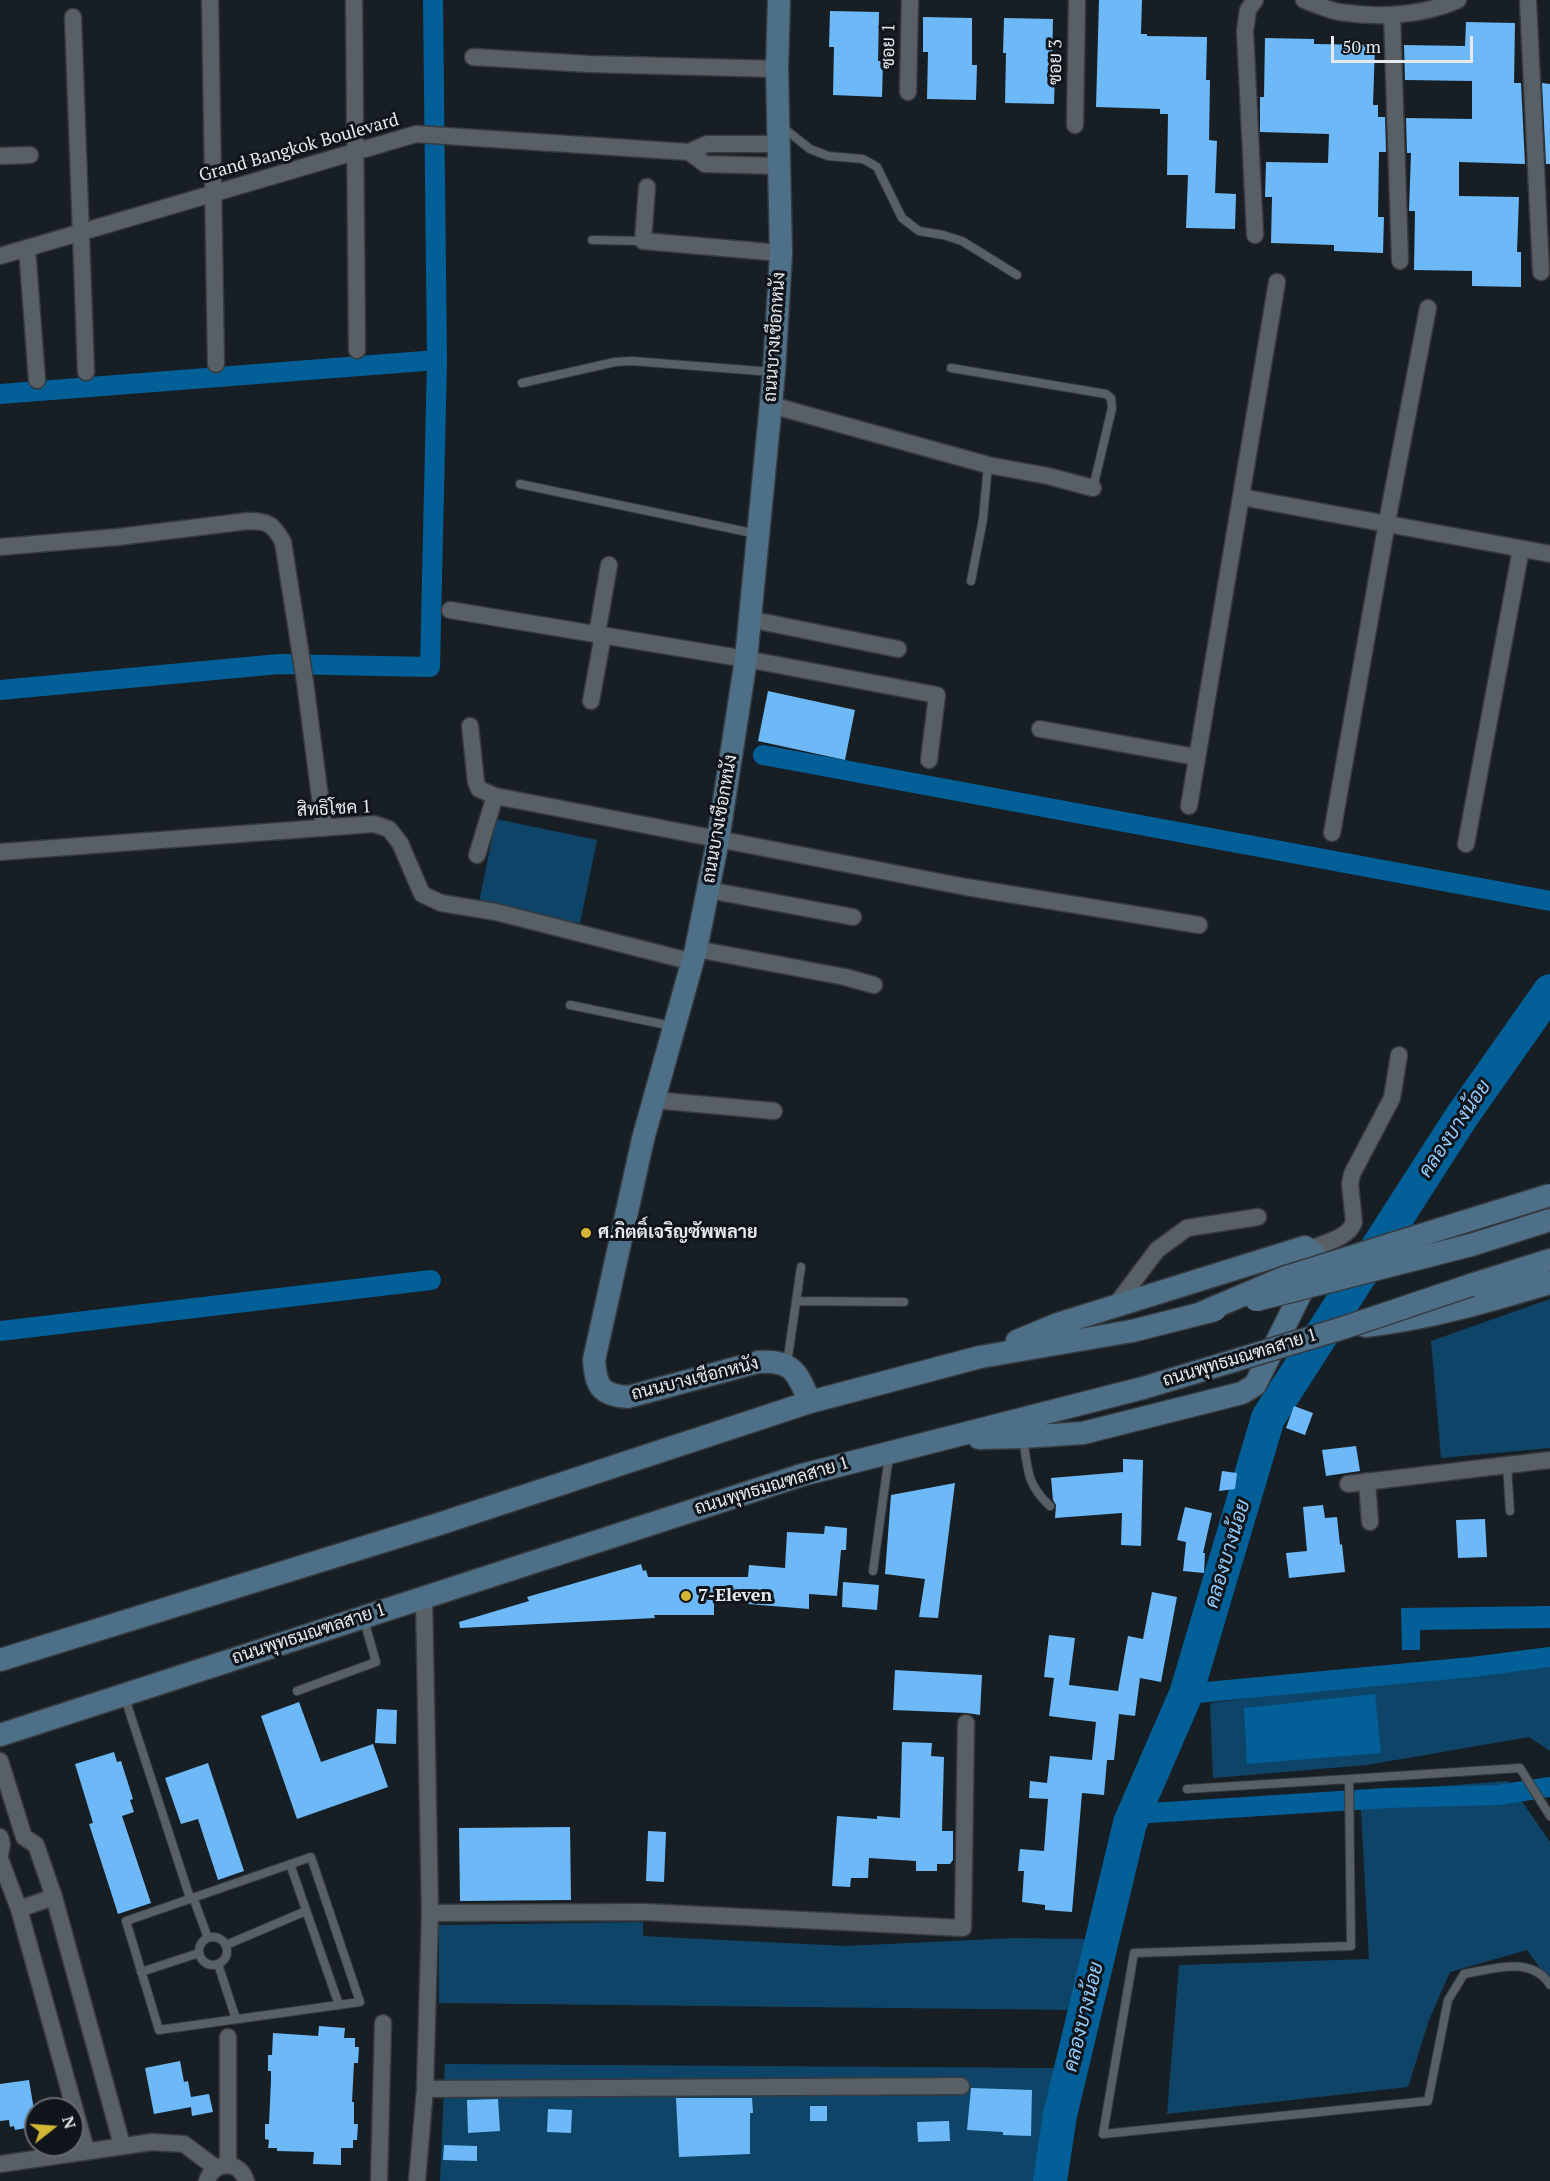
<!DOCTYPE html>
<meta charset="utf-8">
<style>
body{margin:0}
#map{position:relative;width:1550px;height:2181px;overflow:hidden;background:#181f24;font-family:"PT Serif",serif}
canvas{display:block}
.north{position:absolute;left:24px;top:2097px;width:60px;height:60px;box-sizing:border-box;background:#0f151b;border:2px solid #656a6f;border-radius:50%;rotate:73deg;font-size:16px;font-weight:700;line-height:24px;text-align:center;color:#e6eaee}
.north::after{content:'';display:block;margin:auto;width:21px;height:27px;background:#d4b635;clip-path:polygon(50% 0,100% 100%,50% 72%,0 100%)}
.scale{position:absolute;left:1331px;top:36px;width:142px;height:27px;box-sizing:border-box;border:3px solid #e6eaee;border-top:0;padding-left:8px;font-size:18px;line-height:21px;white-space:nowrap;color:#e6eaee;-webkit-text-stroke:4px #0f151b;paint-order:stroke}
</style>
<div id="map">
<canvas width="1550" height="2181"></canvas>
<div class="north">N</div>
<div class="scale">50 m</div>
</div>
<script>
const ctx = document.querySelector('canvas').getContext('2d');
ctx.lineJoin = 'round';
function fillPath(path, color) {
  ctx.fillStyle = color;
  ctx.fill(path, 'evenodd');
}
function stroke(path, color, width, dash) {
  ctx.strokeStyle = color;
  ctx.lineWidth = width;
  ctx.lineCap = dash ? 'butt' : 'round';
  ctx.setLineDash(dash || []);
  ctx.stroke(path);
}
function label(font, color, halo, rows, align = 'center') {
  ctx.font = font + ' "PT Serif",Sarabun,serif';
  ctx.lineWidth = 6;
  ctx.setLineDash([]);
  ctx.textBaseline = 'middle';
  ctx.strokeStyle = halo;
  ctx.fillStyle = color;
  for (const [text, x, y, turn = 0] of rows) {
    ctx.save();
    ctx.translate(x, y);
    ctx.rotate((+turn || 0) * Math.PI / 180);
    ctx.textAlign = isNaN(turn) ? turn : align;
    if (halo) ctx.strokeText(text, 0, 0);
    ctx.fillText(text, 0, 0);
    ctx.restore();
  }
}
fillPath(new Path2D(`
 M 496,819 L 597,840 L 578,933 L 477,912 Z
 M 1550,1299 L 1550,1448 L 1441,1458 L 1431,1341 Z
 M 1550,1665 L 1550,1751 L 1529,1737 L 1367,1765 L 1213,1778 L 1210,1703 L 1449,1674 Z
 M 1508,1781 L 1550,1842 L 1550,1982 L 1527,1950 L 1450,1972 L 1429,2020 L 1408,2087 L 1167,2114 L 1179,1965 L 1369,1959 L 1360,1792 Z
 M 643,1922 L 643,1936 L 846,1946 L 1014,1938 L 1088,1939 L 1073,2010 L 439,2003 L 439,1925 Z
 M 445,2064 L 1055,2068 L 1036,2181 L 440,2181 Z`), '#0f4469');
fillPath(new Path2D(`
 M 1550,1606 L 1550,1628 L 1420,1630 L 1420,1650 L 1402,1650 L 1401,1608 Z
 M 1375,1694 L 1381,1753 L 1247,1764 L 1244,1708 Z`), '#025f98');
stroke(new Path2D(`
 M 0,394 L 437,360
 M 0,690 L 279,664 L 430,667 L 437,360 L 433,0
 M 763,755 L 1550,901
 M 0,1331 L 431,1280
 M 1186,1694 L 1472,1667 L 1550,1657
 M 1134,1814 L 1387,1798 L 1498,1795 L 1550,1787`), '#025f98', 20);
stroke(new Path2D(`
 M 1050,2181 L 1060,2115 L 1130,1823 L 1186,1694 L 1268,1418 L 1462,1116 L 1550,991`), '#025f98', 34);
fillPath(new Path2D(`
 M 1099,0 L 1142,0 L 1141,34 L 1147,34 L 1147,36 L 1207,37 L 1206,80 L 1210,80 L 1209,140 L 1217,141 L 1215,193 L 1236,194 L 1235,229 L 1186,228 L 1188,175 L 1167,175 L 1168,114 L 1160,114 L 1160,109 L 1096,107 Z
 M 830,11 L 879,12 L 878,61 L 883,61 L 882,97 L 833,95 L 834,47 L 829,47 Z
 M 923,17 L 972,18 L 972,65 L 977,65 L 976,100 L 927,99 L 928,52 L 923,52 Z
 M 1004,18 L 1053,19 L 1052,69 L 1055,69 L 1054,104 L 1005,103 L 1006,53 L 1003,53 Z
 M 1466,22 L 1515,23 L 1514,83 L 1521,83 L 1525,164 L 1459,162 L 1459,196 L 1519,197 L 1517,252 L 1521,252 L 1521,287 L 1472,286 L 1472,271 L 1414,270 L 1415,211 L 1409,211 L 1411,153 L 1407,153 L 1406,118 L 1472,119 L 1472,81 L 1405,80 L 1404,45 L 1465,46 Z
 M 1265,38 L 1314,39 L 1314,44 L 1375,45 L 1373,105 L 1378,105 L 1378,117 L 1385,117 L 1386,152 L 1379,152 L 1378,217 L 1384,217 L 1383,253 L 1334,251 L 1334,245 L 1271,243 L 1272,197 L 1265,197 L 1266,162 L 1328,163 L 1329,134 L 1260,132 L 1260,97 L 1264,97 Z
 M 1542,83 L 1550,84 L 1550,164 L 1546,164 Z
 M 768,691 L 855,710 L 845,760 L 758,741 Z
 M 1294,1406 L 1313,1413 L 1305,1435 L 1286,1428 Z
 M 1356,1446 L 1360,1471 L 1326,1476 L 1322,1450 Z
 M 1123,1459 L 1143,1460 L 1141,1546 L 1121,1545 L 1122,1513 L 1055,1518 L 1056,1505 L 1053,1500 L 1051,1478 L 1123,1472 Z
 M 1222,1471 L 1237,1473 L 1235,1489 L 1219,1491 Z
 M 955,1483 L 938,1618 L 919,1617 L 925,1579 L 885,1574 L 891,1495 Z
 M 1323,1505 L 1325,1518 L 1337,1517 L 1340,1545 L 1342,1544 L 1345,1572 L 1289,1578 L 1286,1553 L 1307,1551 L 1303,1507 Z
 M 1185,1507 L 1212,1513 L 1203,1553 L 1205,1553 L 1204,1573 L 1183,1571 L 1186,1542 L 1177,1540 Z
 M 1485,1519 L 1487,1557 L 1458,1558 L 1456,1520 Z
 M 825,1526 L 847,1528 L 846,1550 L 841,1550 L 837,1596 L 809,1594 L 809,1609 L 748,1604 L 749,1595 L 714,1592 L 714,1615 L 654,1615 L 655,1618 L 460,1628 L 459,1622 L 529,1601 L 527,1597 L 641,1564 L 643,1571 L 646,1570 L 648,1577 L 748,1577 L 749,1565 L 785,1568 L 787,1532 L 824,1534 Z
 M 843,1582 L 879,1585 L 877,1610 L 842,1607 Z
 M 1152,1592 L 1177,1597 L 1161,1682 L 1140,1678 L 1135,1716 L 1119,1714 L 1114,1760 L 1107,1760 L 1104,1795 L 1082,1793 L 1072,1912 L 1045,1910 L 1045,1905 L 1022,1902 L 1024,1871 L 1018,1871 L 1020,1849 L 1044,1851 L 1048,1799 L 1029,1798 L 1030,1781 L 1047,1783 L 1050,1756 L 1092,1760 L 1096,1722 L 1049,1716 L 1054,1678 L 1044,1677 L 1049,1635 L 1075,1638 L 1069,1685 L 1118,1691 L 1128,1636 L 1143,1639 Z
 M 895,1670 L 982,1675 L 980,1715 L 967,1713 L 893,1710 Z
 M 299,1702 L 321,1762 L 373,1744 L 388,1787 L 297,1819 L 261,1716 Z
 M 377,1709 L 397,1710 L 396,1744 L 375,1743 Z
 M 902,1742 L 932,1743 L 931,1756 L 944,1757 L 942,1831 L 953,1831 L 953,1860 L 950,1864 L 937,1864 L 937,1871 L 916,1871 L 916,1861 L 869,1858 L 868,1878 L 851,1878 L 850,1887 L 832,1886 L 837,1816 L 877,1819 L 877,1816 L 900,1818 Z
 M 114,1752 L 117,1762 L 121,1761 L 133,1799 L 130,1800 L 134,1812 L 122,1816 L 151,1903 L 118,1914 L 89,1824 L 93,1823 L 75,1764 Z
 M 208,1763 L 244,1871 L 218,1880 L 198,1819 L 181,1824 L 165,1778 Z
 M 570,1827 L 571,1900 L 460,1901 L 459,1828 Z
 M 648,1831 L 666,1832 L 664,1882 L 646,1881 Z
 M 319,2026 L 345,2028 L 344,2038 L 355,2038 L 355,2047 L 359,2047 L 358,2063 L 354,2063 L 352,2102 L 354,2102 L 354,2124 L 358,2124 L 357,2140 L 353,2140 L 353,2148 L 341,2148 L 341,2165 L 313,2164 L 314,2152 L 277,2151 L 277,2148 L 268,2148 L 269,2140 L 265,2139 L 265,2124 L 269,2124 L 271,2080 L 271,2071 L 268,2071 L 268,2055 L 272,2055 L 273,2033 L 318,2036 Z
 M 180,2061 L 184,2082 L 188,2081 L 191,2097 L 209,2094 L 213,2112 L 192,2116 L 191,2107 L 154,2114 L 145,2068 Z
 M 29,2080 L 36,2122 L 30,2123 L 31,2127 L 15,2130 L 14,2126 L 10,2127 L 9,2120 L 0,2121 L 0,2084 Z
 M 971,2088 L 1032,2090 L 1031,2136 L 1003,2135 L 1003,2132 L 967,2130 Z
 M 676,2098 L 752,2098 L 753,2113 L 750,2113 L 750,2154 L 679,2157 Z
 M 498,2099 L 500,2131 L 468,2133 L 467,2100 Z
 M 810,2106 L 827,2106 L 827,2121 L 810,2121 Z
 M 548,2109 L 572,2110 L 571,2133 L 547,2132 Z
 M 949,2121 L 950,2141 L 918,2142 L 917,2122 Z
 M 444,2145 L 477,2146 L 477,2161 L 443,2160 Z`), '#6db9f8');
const lane = new Path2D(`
 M 781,126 L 810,149 L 828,156 L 863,159 L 877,167 L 902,218 L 919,231 L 943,235 L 962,241 L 1017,275
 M 592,240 L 643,241
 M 951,368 L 1106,394 L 1111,398 L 1112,408 L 1093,488
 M 522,383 L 615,362 L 632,361 L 773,372
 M 520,484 L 757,534
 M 971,581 L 983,519 L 988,465
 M 570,1005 L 672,1026
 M 796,1301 L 904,1302
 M 787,1364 L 801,1267
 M 1023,1438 C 1028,1469 1026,1484 1050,1506
 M 1507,1465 L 1510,1511
 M 873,1571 L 889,1456
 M 297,1691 L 376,1662 L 363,1617
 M 124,1695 L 190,1898
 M 1187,1789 L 1349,1779
 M 1550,1816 L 1520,1768 L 1349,1779 L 1351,1946 L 1134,1953 L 1103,2134 L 1428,2101 L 1448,2000 L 1464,1974 C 1492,1969 1532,1955 1550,1985
 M 311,1857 L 360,2002 L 159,2030 L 126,1921 Z
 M 290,1864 L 339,2005
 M 193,1897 L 208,1938
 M199 1951a14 14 0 1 1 28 0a14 14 0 1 1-28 0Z
 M 226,1945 L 306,1911
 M 218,1964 L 236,2019
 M 141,1972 L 199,1953`);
const street = new Path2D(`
 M 210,0 L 216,364
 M 354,0 L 357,350
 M 1304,0 C 1315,4 1328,10 1339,12 C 1378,18 1422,16 1458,0
 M 1528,0 L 1541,272
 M 1392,16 L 1400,261
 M 73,17 L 86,372
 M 473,57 L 589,64 L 777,69
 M 908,92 L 910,0
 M 1075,125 L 1077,0
 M 779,144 L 707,144 L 689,152 L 705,164 L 779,166
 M 0,156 L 30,155
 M 647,187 L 643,241 L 781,253
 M 1255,235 L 1245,31 L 1248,10 L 1255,0
 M 27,248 L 37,380
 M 0,256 L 416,134 L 689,152
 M 771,405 L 988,465 L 1048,476 L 1093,488
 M 1241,497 L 1550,554
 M 0,547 L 118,537 L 248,521 C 268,521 273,524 283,542 L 305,682 L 324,828
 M 450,610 L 746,659 L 937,695 L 929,760
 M 749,619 L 898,649
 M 597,634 L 609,565
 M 591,701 L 603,635
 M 470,726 L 476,782 L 479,789 L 495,796 L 477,855
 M 1040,729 L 1196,757
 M 495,796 L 966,887 L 1199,925
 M 1189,806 L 1277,282
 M 1332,833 L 1387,522 L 1428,308
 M 1466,844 L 1521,549
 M 0,852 L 374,824 L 389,829 L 400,843 L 422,894 L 441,903 L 496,912 L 693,962
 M 708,890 L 853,917
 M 696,949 L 845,977 L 874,985
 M 654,1100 L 774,1111
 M 1310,1249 C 1324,1243 1349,1238 1354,1222 L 1350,1184 L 1352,1174 L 1392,1098 L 1399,1055
 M 1115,1306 L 1157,1250 L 1187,1228 L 1258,1217
 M 1367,1481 L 1370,1522
 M 1348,1484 L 1550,1460
 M 0,1761 L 24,1837 L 36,1845 L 54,1897 L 122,2145
 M 0,1837 L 2,1844 L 0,1855
 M 0,1859 L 19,1909 L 86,2150
 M 19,1909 L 54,1897
 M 430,1913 L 644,1912 L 963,1928 L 966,1723
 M 425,2089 L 961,2086
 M 0,2164 L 152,2142 L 184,2144 L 216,2168
 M 228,2165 L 228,2037
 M 207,2181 C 214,2160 240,2160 246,2181
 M 379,2181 L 383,2023
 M 417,2181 L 425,2089 L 430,1913 L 424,1597`);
const secondary = new Path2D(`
 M 779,0 L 777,69 L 781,253 L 774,372 L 746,659 L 718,840 L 696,949 L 643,1139 L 594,1360 C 596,1386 600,1395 628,1397 L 758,1362 C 793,1359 797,1373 810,1402
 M 1471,1245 L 1550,1220
 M 1471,1285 L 1550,1260
 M 1365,1326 C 1429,1319 1489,1301 1550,1283
 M 979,1438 L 1023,1437 L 1083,1433 L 1242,1393 L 1255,1385 L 1316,1263 L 1314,1254 L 1305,1247 L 1058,1324 L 1017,1341
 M 0,1660 L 436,1525 L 810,1402 L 980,1357 L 1132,1331
 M 0,1735 L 802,1475 L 1143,1388`);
stroke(lane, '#363a3e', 10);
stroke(street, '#363a3e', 19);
stroke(secondary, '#363a3e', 25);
stroke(lane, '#586066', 8);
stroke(street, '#586066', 16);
stroke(secondary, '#4e6f88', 22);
const secondaryBridge = new Path2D(`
 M 1256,1300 L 1471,1245
 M 1201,1313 L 1283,1278 L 1550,1195
 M 1132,1331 L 1215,1310
 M 1143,1388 L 1343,1328 L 1471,1285`);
stroke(secondaryBridge, '#363a3e', 25, []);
stroke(secondaryBridge, '#4e6f88', 22);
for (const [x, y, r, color] of [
 [586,1233,6,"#d4b635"],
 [686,1596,6,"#d4b635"]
]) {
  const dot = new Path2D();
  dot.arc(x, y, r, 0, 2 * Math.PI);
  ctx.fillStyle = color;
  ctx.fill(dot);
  stroke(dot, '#0f151b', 2);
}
label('18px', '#e6eaee', '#0f151b', [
 ["ซอย 1",889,46,-89],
 ["ซอย 3",1056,62,-89],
 ["Grand Bangkok Boulevard",299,148,-16],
 ["ถนนบางเชือกหนัง",775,337,-86],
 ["สิทธิโชค 1",334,809,-3],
 ["ถนนบางเชือกหนัง",720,819,-80],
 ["ถนนพุทธมณฑลสาย 1",1240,1358,-17],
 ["ถนนบางเชือกหนัง",695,1379,-14],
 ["ถนนพุทธมณฑลสาย 1",772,1486,-17],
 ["ถนนพุทธมณฑลสาย 1",309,1634,-18]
]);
label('bold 18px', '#e6eaee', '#0f151b', [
 ["ศ.กิตติ์เจริญซัพพลาย",598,1233],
 ["7-Eleven",698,1596]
], 'left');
label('italic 20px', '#94ccfc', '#0f151b', [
 ["คลองบางน้อย",1455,1129,-56],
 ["คลองบางน้อย",1228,1554,-73],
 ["คลองบางน้อย",1084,2017,-76]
]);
</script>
